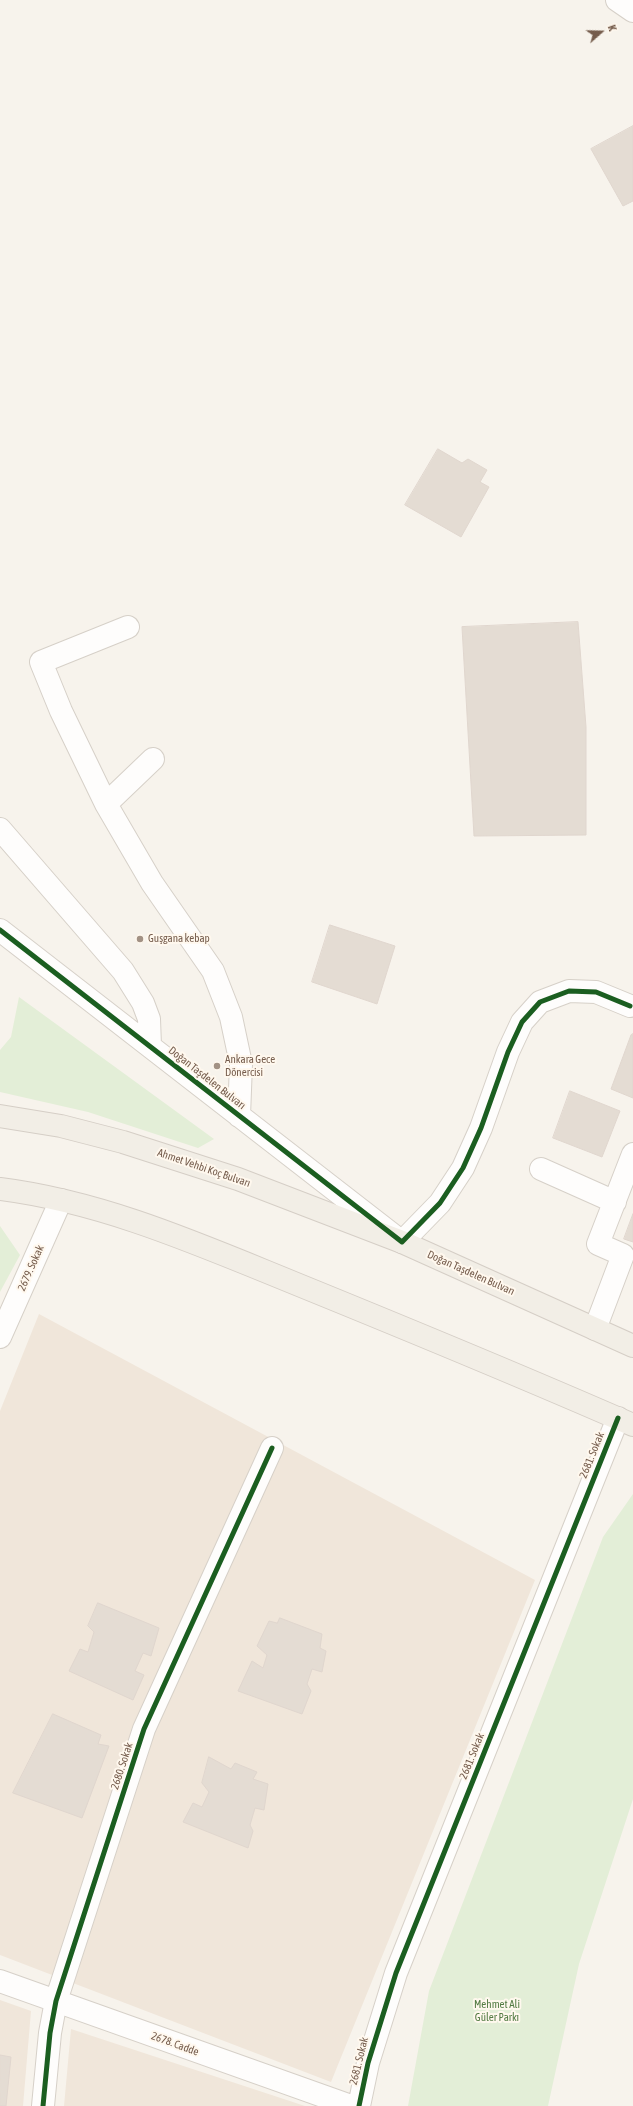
<!DOCTYPE html>
<meta charset="utf-8">
<style>
body{margin:0}
#map{position:relative;width:633px;height:2106px;overflow:hidden;background:#f7f3ec;font-family:"Asap Condensed",sans-serif}
canvas{display:block}
.north{position:absolute;left:581px;top:12px;width:40px;height:40px;-webkit-text-stroke:3px #fff8ee;paint-order:stroke;rotate:70deg;font-size:11px;font-weight:700;line-height:16px;text-align:center;color:#755c4c}
.north::after{content:'';display:block;margin:auto;width:14px;height:18px;background:#755c4c;clip-path:polygon(50% 0,100% 100%,50% 72%,0 100%)}
</style>
<div id="map">
<canvas width="633" height="2106"></canvas>
<div class="north">K</div>
</div>
<script>
const ctx = document.querySelector('canvas').getContext('2d');
ctx.lineJoin = 'round';
function fillPath(path, color) {
  ctx.fillStyle = color;
  ctx.fill(path, 'evenodd');
}
function stroke(path, color, width, dash) {
  ctx.strokeStyle = color;
  ctx.lineWidth = width;
  ctx.lineCap = dash ? 'butt' : 'round';
  ctx.setLineDash(dash || []);
  ctx.stroke(path);
}
function label(font, color, halo, rows, align = 'center') {
  ctx.font = font + ' "Asap Condensed",sans-serif';
  ctx.lineWidth = 4;
  ctx.setLineDash([]);
  ctx.textBaseline = 'middle';
  ctx.strokeStyle = halo;
  ctx.fillStyle = color;
  for (const [text, x, y, turn = 0] of rows) {
    ctx.save();
    ctx.translate(x, y);
    ctx.rotate((+turn || 0) * Math.PI / 180);
    ctx.textAlign = isNaN(turn) ? turn : align;
    if (halo) ctx.strokeText(text, 0, 0);
    ctx.fillText(text, 0, 0);
    ctx.restore();
  }
}
fillPath(new Path2D(`
 M 39,1314 L 535,1580 L 331,2082 L 0,1955 L 0,1411 Z
 M 0,2000 L 31,2011 L 23,2106 L 0,2106 Z
 M 71,2029 L 305,2106 L 64,2106 Z`), '#f0e6da');
fillPath(new Path2D(`
 M 19,997 L 214,1139 L 198,1148 L 88,1112 L 0,1092 L 0,1050 L 11,1037 Z
 M 0,1226 L 20,1255 L 0,1292 Z
 M 633,1494 L 633,1799 L 579,1964 L 548,2106 L 408,2106 L 429,1991 L 603,1537 Z`), '#e3eed7');
const building = new Path2D(`
 M 633,126 L 633,201 L 623,206 L 591,149 Z
 M 438,449 L 462,463 L 468,459 L 487,470 L 480,482 L 489,487 L 461,537 L 405,505 Z
 M 578,622 L 586,727 L 586,835 L 474,836 L 462,627 Z
 M 330,925 L 395,946 L 377,1004 L 312,982 Z
 M 633,1034 L 633,1098 L 611,1089 L 631,1035 Z
 M 570,1091 L 620,1111 L 602,1157 L 553,1138 Z
 M 633,1214 L 633,1242 L 624,1239 Z
 M 98,1603 L 159,1628 L 151,1656 L 143,1653 L 135,1671 L 144,1675 L 133,1700 L 69,1671 L 80,1649 L 88,1652 L 94,1632 L 88,1626 Z
 M 280,1618 L 322,1634 L 320,1648 L 326,1651 L 322,1672 L 312,1669 L 307,1684 L 311,1691 L 302,1714 L 238,1691 L 252,1661 L 263,1668 L 267,1655 L 257,1646 L 269,1621 L 277,1623 Z
 M 53,1714 L 101,1735 L 98,1744 L 109,1746 L 82,1818 L 13,1793 Z
 M 209,1757 L 231,1769 L 235,1763 L 257,1772 L 253,1779 L 268,1784 L 264,1810 L 255,1808 L 250,1825 L 253,1831 L 248,1848 L 183,1822 L 193,1803 L 202,1807 L 209,1792 L 202,1783 Z
 M 0,2055 L 11,2057 L 6,2106 L 0,2106 Z`);
fillPath(building, '#e4dcd3');
stroke(building, '#e0d6ce', 1);
const minor = new Path2D(`
 M 617,0 L 633,11
 M 128,627 L 41,662 L 61,711 L 106,804 L 152,883 L 213,971 L 231,1017 L 241,1064 L 239,1116
 M 106,804 L 153,759
 M 0,829 L 123,971 L 143,1003 L 149,1019 L 150,1046
 M 0,930 L 402,1242 L 440,1203 L 463,1168 L 481,1128 L 508,1052 L 522,1022 L 540,1002 L 569,991 L 596,992 L 630,1006
 M 541,1169 L 615,1202
 M 595,1329 L 623,1255 L 598,1244 L 633,1154
 M 0,1337 L 61,1200
 M 0,1981 L 351,2106
 M 43,2106 L 50,2033 L 56,2001 L 144,1729 L 272,1448
 M 359,2106 L 368,2063 L 396,1973 L 618,1418`);
const major = new Path2D(`
 M 0,1116 L 61,1126 L 123,1142 L 238,1179 L 402,1242 L 633,1346
 M 0,1189 C 103,1202 198,1244 294,1283 C 407,1329 521,1376 633,1425`);
stroke(minor, '#d6d0c8', 24);
stroke(major, '#d5cec6', 24);
stroke(minor, '#fefdfc', 22);
stroke(major, '#f2eee6', 22);
stroke(new Path2D(`
 M 0,930 L 402,1242 L 440,1203 L 463,1168 L 481,1128 L 508,1052 L 522,1022 L 540,1002 L 569,991 L 596,992 L 630,1006
 M 43,2106 L 50,2033 L 56,2001 L 144,1729 L 272,1448
 M 359,2106 L 368,2063 L 396,1973 L 618,1418`), '#1b5e20', 5);
for (const [x, y, r, color] of [
 [140,939,4,"#a29184"],
 [217,1066,4,"#a29184"]
]) {
  const dot = new Path2D();
  dot.arc(x, y, r, 0, 2 * Math.PI);
  ctx.fillStyle = color;
  ctx.fill(dot);
  stroke(dot, '#fff8ee', 1.5);
}
label('11px', '#755c4c', '#fff8ee', [
 ["Guşgana kebap",148,939],
 ["Ankara Gece",225,1060],
 ["Dönercisi",225,1073]
], 'left');
label('11px', '#755c4c', '#fff8ee', [
 ["Doğan Taşdelen Bulvarı",207,1078,38],
 ["Ahmet Vehbi Koç Bulvarı",204,1168,19],
 ["2679. Sokak",31,1268,-66],
 ["Doğan Taşdelen Bulvarı",471,1273,24],
 ["2681. Sokak",592,1455,-68],
 ["2681. Sokak",472,1756,-68],
 ["2680. Sokak",122,1766,-72],
 ["2678. Cadde",175,2044,20],
 ["2681. Sokak",359,2061,-76]
]);
label('11px', '#537b43', '#fff8ee', [
 ["Mehmet Ali",497,2005],
 ["Güler Parkı",497,2018]
]);
</script>
